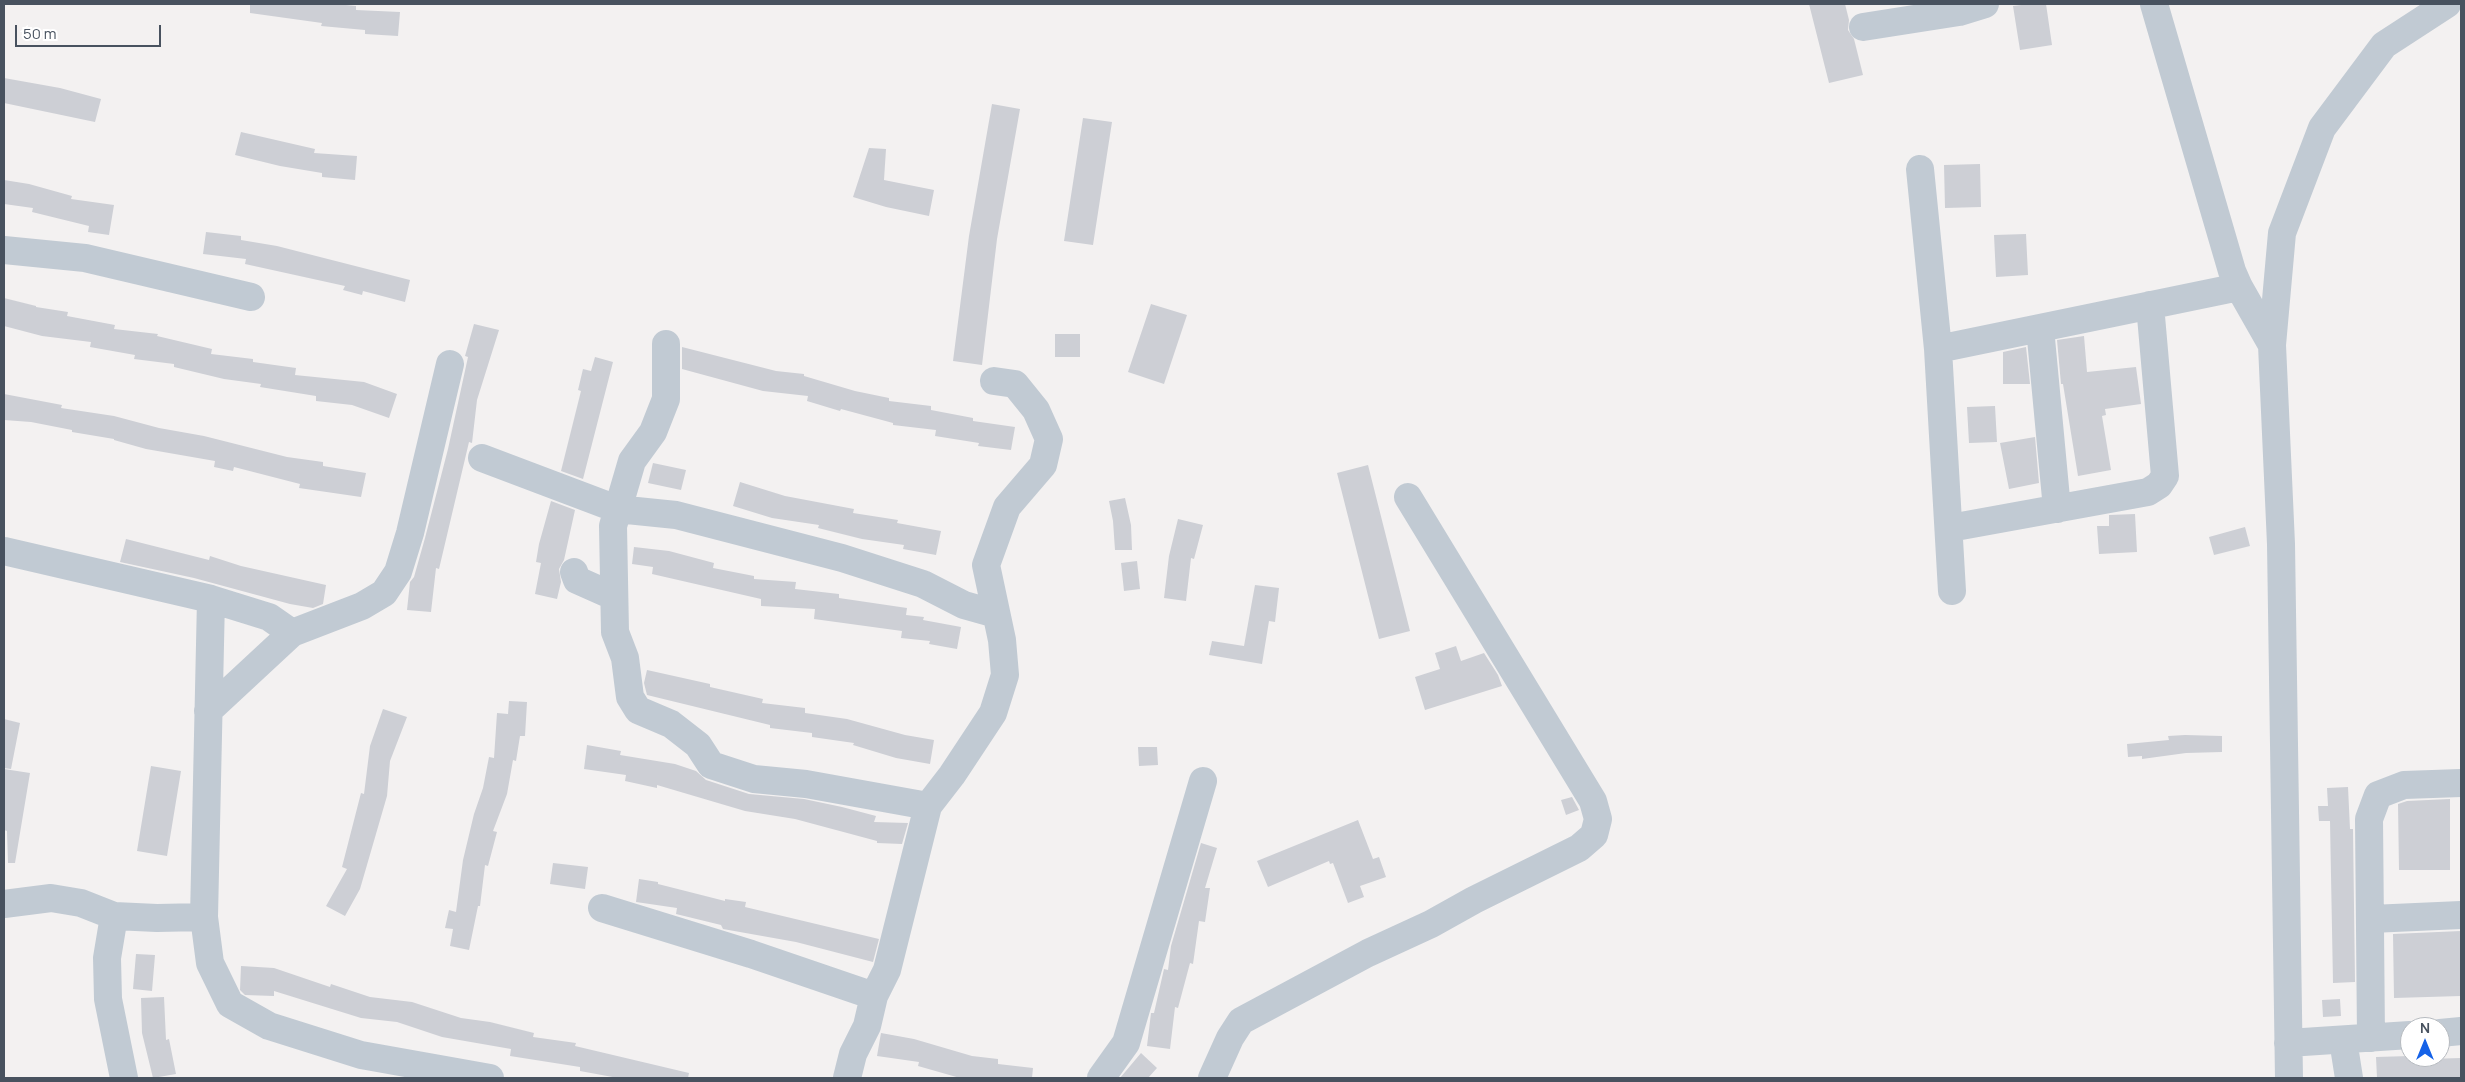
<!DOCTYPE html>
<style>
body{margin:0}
#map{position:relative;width:2465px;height:1082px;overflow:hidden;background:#f3f1f1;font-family:Manrope,sans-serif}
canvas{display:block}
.frame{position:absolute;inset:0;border:5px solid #48525f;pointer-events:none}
.north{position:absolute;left:2400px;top:1017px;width:50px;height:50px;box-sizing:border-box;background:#fff;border:1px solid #b6babf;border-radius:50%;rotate:0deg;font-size:14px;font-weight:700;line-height:20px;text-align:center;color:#48525f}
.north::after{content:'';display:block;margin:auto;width:18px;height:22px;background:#1562e8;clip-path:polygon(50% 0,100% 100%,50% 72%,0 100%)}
.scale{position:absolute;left:15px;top:25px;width:146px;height:22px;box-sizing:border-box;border:2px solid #48525f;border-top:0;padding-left:6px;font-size:15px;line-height:18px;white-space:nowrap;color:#48525f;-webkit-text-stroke:4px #fff;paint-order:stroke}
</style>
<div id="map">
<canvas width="2465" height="1082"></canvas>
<div class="frame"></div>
<div class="north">N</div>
<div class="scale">50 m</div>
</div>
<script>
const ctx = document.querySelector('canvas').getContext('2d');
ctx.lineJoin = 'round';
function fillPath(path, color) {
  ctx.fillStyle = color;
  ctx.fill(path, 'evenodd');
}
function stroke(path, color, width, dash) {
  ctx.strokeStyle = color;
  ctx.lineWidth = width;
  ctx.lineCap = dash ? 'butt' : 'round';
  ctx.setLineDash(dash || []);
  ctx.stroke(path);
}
fillPath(new Path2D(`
 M 250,4 L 336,4 L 356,6 L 356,10 L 400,12 L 398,36 L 365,34 L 365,30 L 321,26 L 322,23 L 250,13 Z
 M 1809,4 L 1845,4 L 1849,20 L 1848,30 L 1854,39 L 1863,75 L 1829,83 Z
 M 2029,4 L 2046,4 L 2052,45 L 2020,50 L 2013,6 Z
 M 4,78 L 60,88 L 101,99 L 95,122 L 4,103 Z
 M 992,104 L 1020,109 L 997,239 L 982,365 L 953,361 L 969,236 Z
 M 1083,118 L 1112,122 L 1093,245 L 1064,241 Z
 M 241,132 L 315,149 L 314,153 L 357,156 L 355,180 L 322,177 L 322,173 L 280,166 L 235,155 Z
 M 869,148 L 886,149 L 884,180 L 934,190 L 929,216 L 886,207 L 853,197 Z
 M 1980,164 L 1981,207 L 1945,208 L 1944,165 Z
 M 4,180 L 29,184 L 72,196 L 71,199 L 114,205 L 109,235 L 88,232 L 89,226 L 32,212 L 33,208 L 4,204 Z
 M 206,232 L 241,236 L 241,240 L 277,246 L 410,280 L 405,302 L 363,291 L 362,295 L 343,290 L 345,286 L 245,264 L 246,259 L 203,254 Z
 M 2026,234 L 2028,275 L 1996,277 L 1994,235 Z
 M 4,298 L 36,306 L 36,307 L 68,312 L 67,316 L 115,325 L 114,329 L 158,334 L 157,336 L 212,349 L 211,354 L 253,359 L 253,362 L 296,368 L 295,375 L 364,382 L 397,394 L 389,418 L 352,405 L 316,401 L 316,396 L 260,387 L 261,384 L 224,379 L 174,367 L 174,364 L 134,359 L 135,355 L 90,347 L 91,342 L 42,336 L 4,326 Z
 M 1151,304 L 1187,315 L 1164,384 L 1128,372 Z
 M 474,324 L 499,330 L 477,400 L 472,443 L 469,442 L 439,569 L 436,568 L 431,612 L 407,610 L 410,582 L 414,577 L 425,538 L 448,449 L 468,357 L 465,356 Z
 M 1055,334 L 1080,334 L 1080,357 L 1055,357 Z
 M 2084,336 L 2087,372 L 2136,367 L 2141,404 L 2105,409 L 2106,415 L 2102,416 L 2111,470 L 2078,476 L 2063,384 L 2061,384 L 2057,340 Z
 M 682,347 L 776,371 L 804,374 L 804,376 L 855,391 L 889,398 L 889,401 L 931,406 L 931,410 L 973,418 L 973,421 L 1015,427 L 1011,450 L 978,446 L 979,443 L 935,436 L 936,430 L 893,425 L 893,423 L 841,409 L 840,411 L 807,401 L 808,396 L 763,391 L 682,369 Z
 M 2026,347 L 2030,384 L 2003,384 L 2003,352 Z
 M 595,357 L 613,362 L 583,479 L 561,471 L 581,391 L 578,390 L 583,369 L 591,371 Z
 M 4,394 L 62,405 L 61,408 L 114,416 L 159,428 L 204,436 L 287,457 L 323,462 L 323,466 L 366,473 L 361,497 L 299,488 L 300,484 L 234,467 L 233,471 L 214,467 L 215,461 L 146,449 L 114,440 L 114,439 L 72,432 L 72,430 L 31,422 L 4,420 Z
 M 1995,406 L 1997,442 L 1969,443 L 1967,407 Z
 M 2035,437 L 2039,483 L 2009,489 L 2000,443 Z
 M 653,463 L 686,470 L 681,490 L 648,483 Z
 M 1368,465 L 1410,631 L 1379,639 L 1337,473 Z
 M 740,482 L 785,496 L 854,509 L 853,513 L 898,520 L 897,523 L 941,531 L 936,555 L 903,549 L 904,545 L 862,539 L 818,528 L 819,525 L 772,518 L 733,506 Z
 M 1125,498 L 1131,525 L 1132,550 L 1115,550 L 1113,521 L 1109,501 Z
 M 551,501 L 575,510 L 564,560 L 559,569 L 561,582 L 557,599 L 535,594 L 541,563 L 536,562 L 539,544 Z
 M 2135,514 L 2137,552 L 2099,554 L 2097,526 L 2109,526 L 2109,515 Z
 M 1178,519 L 1203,525 L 1194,559 L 1191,558 L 1186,601 L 1164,598 L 1169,556 Z
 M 2245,527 L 2250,546 L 2214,555 L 2209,537 Z
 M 126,539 L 209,560 L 210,556 L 241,566 L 326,585 L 323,604 L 313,608 L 290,604 L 194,578 L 120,562 Z
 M 634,547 L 669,551 L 714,563 L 713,568 L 754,576 L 754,579 L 796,582 L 795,589 L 839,594 L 839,598 L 907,608 L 906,615 L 924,617 L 923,620 L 961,627 L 957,649 L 929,644 L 930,641 L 901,638 L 902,631 L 814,619 L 815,609 L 761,606 L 761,599 L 652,574 L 653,567 L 632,564 Z
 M 1137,561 L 1140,589 L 1124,591 L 1121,563 Z
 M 1255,585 L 1279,588 L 1275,622 L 1269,621 L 1262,664 L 1209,655 L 1212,641 L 1244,646 Z
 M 1456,646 L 1461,661 L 1484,653 L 1498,675 L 1502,686 L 1425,710 L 1415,677 L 1440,669 L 1435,653 Z
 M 647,670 L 710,684 L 710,687 L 763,699 L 762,703 L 805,708 L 805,713 L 847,719 L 905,735 L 934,740 L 930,764 L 896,758 L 853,745 L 854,743 L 812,737 L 812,733 L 770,728 L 770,725 L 647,695 L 644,683 Z
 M 509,701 L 527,702 L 525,736 L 520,736 L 516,761 L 513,760 L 507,794 L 493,831 L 497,832 L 488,866 L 485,865 L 480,906 L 478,906 L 469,950 L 450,946 L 453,929 L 445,928 L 449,910 L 456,912 L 463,860 L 474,814 L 483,788 L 489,757 L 494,758 L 497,713 L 508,714 Z
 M 383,709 L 407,717 L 390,761 L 387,796 L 360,889 L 345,916 L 326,906 L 347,869 L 342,867 L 361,793 L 364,794 L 370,746 Z
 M 4,719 L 20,723 L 11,769 L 4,768 Z
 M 2185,735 L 2222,736 L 2222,752 L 2186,753 L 2142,759 L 2142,756 L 2128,757 L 2127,744 L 2169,740 L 2168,736 Z
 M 587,745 L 621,751 L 620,755 L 675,764 L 696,771 L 706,780 L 749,794 L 804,799 L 842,807 L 876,816 L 874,822 L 908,823 L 902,844 L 877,843 L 877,841 L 795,819 L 745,811 L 657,785 L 657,788 L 625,781 L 626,775 L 584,769 Z
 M 1138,747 L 1157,747 L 1158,765 L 1139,766 Z
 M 151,766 L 181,771 L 167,856 L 137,851 Z
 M 4,769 L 30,773 L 15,863 L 8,863 L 7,831 L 4,830 Z
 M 2348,787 L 2350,829 L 2353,829 L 2355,982 L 2333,983 L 2330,821 L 2319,821 L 2318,806 L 2328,806 L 2327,788 Z
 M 1572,797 L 1579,810 L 1566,815 L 1561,800 Z
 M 2450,799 L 2450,870 L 2399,870 L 2398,804 L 2407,801 Z
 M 1358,820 L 1373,859 L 1379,857 L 1386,877 L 1360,886 L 1364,897 L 1348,903 L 1333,863 L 1330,864 L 1329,861 L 1268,887 L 1257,861 Z
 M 1201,843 L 1217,848 L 1205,888 L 1210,888 L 1205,922 L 1199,921 L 1193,964 L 1190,963 L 1178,1008 L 1175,1007 L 1170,1049 L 1147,1046 L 1151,1013 L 1154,1013 L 1164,969 L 1168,970 L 1171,946 Z
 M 553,863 L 588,867 L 585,889 L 550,884 Z
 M 639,879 L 658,882 L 658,884 L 725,901 L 725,899 L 746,902 L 745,907 L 879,939 L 873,962 L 796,942 L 723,929 L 721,925 L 676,914 L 677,908 L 636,902 Z
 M 2461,931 L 2461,996 L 2394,998 L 2393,934 Z
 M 136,954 L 155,955 L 152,991 L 133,989 Z
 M 241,966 L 274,968 L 330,987 L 331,984 L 370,997 L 412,1002 L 461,1018 L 490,1022 L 534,1033 L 533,1037 L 576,1043 L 575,1046 L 689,1073 L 688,1078 L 618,1078 L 580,1071 L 580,1067 L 510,1056 L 511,1049 L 442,1037 L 397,1022 L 361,1018 L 274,991 L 274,996 L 245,995 L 240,990 Z
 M 164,997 L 166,1040 L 169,1039 L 176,1074 L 153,1078 L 142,1033 L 141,998 Z
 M 2340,999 L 2341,1016 L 2323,1017 L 2322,1000 Z
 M 881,1033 L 914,1039 L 972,1056 L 998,1059 L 998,1064 L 1033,1068 L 1032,1078 L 960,1078 L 918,1066 L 919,1062 L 877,1056 Z
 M 1141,1053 L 1157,1068 L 1148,1078 L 1120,1078 Z
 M 2410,1056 L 2427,1057 L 2427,1059 L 2461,1058 L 2461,1078 L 2377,1078 L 2376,1057 Z`), '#cdcfd5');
stroke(new Path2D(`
 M 2154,4 L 2232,271 L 2239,287 L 2272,345
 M 1863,27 L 1959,12 L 1985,4
 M 1920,169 L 1938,349 L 1952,591
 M 4,250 L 85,258 L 251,297
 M 2040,328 L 2057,509
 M 666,344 L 666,399 L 653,432 L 632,461 L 613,526 L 615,632 L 625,658 L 630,697 L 638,710 L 671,724 L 698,745 L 711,765 L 754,779 L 806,784 L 928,806
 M 1938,349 L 2239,287
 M 482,458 L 617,509 L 676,515 L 842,558 L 923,584 L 964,605 L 996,614
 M 1950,528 L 2148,492 L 2159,485 L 2165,476 L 2150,305
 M 4,551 L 211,599 L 269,617 L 292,633
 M 574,572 L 577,580 L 613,596
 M 211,599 L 204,917 L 210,963 L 230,1004 L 269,1026 L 361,1055 L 490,1078
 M 208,711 L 292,633 L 362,606 L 384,593 L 398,572 L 410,533 L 450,364
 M 4,904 L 51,898 L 81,903 L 114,916 L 157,918 L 204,917
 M 602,908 L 751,954 L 874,996
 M 114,916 L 107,958 L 108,999 L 124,1078
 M 2371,919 L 2461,915
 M 2440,1033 L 2461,1031
 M 2371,1038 L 2369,819 L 2378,795 L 2404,785 L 2461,783
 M 2343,1040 L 2349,1078
 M 2288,1043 L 2410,1035
 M 847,1078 L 853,1054 L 867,1026 L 874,996 L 887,970 L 928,806 L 952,775 L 993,713 L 1005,675 L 1002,640 L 986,565 L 1007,507 L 1043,465 L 1049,439 L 1036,410 L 1015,384 L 994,381
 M 1101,1078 L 1126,1043 L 1203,781
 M 1212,1078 L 1230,1038 L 1241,1021 L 1368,953 L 1431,924 L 1474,900 L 1579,848 L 1594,835 L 1598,819 L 1593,801 L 1408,497
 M 2289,1078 L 2281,544 L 2272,345 L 2282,233 L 2322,128 L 2384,45 L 2447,4`), '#c1cad3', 28);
</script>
